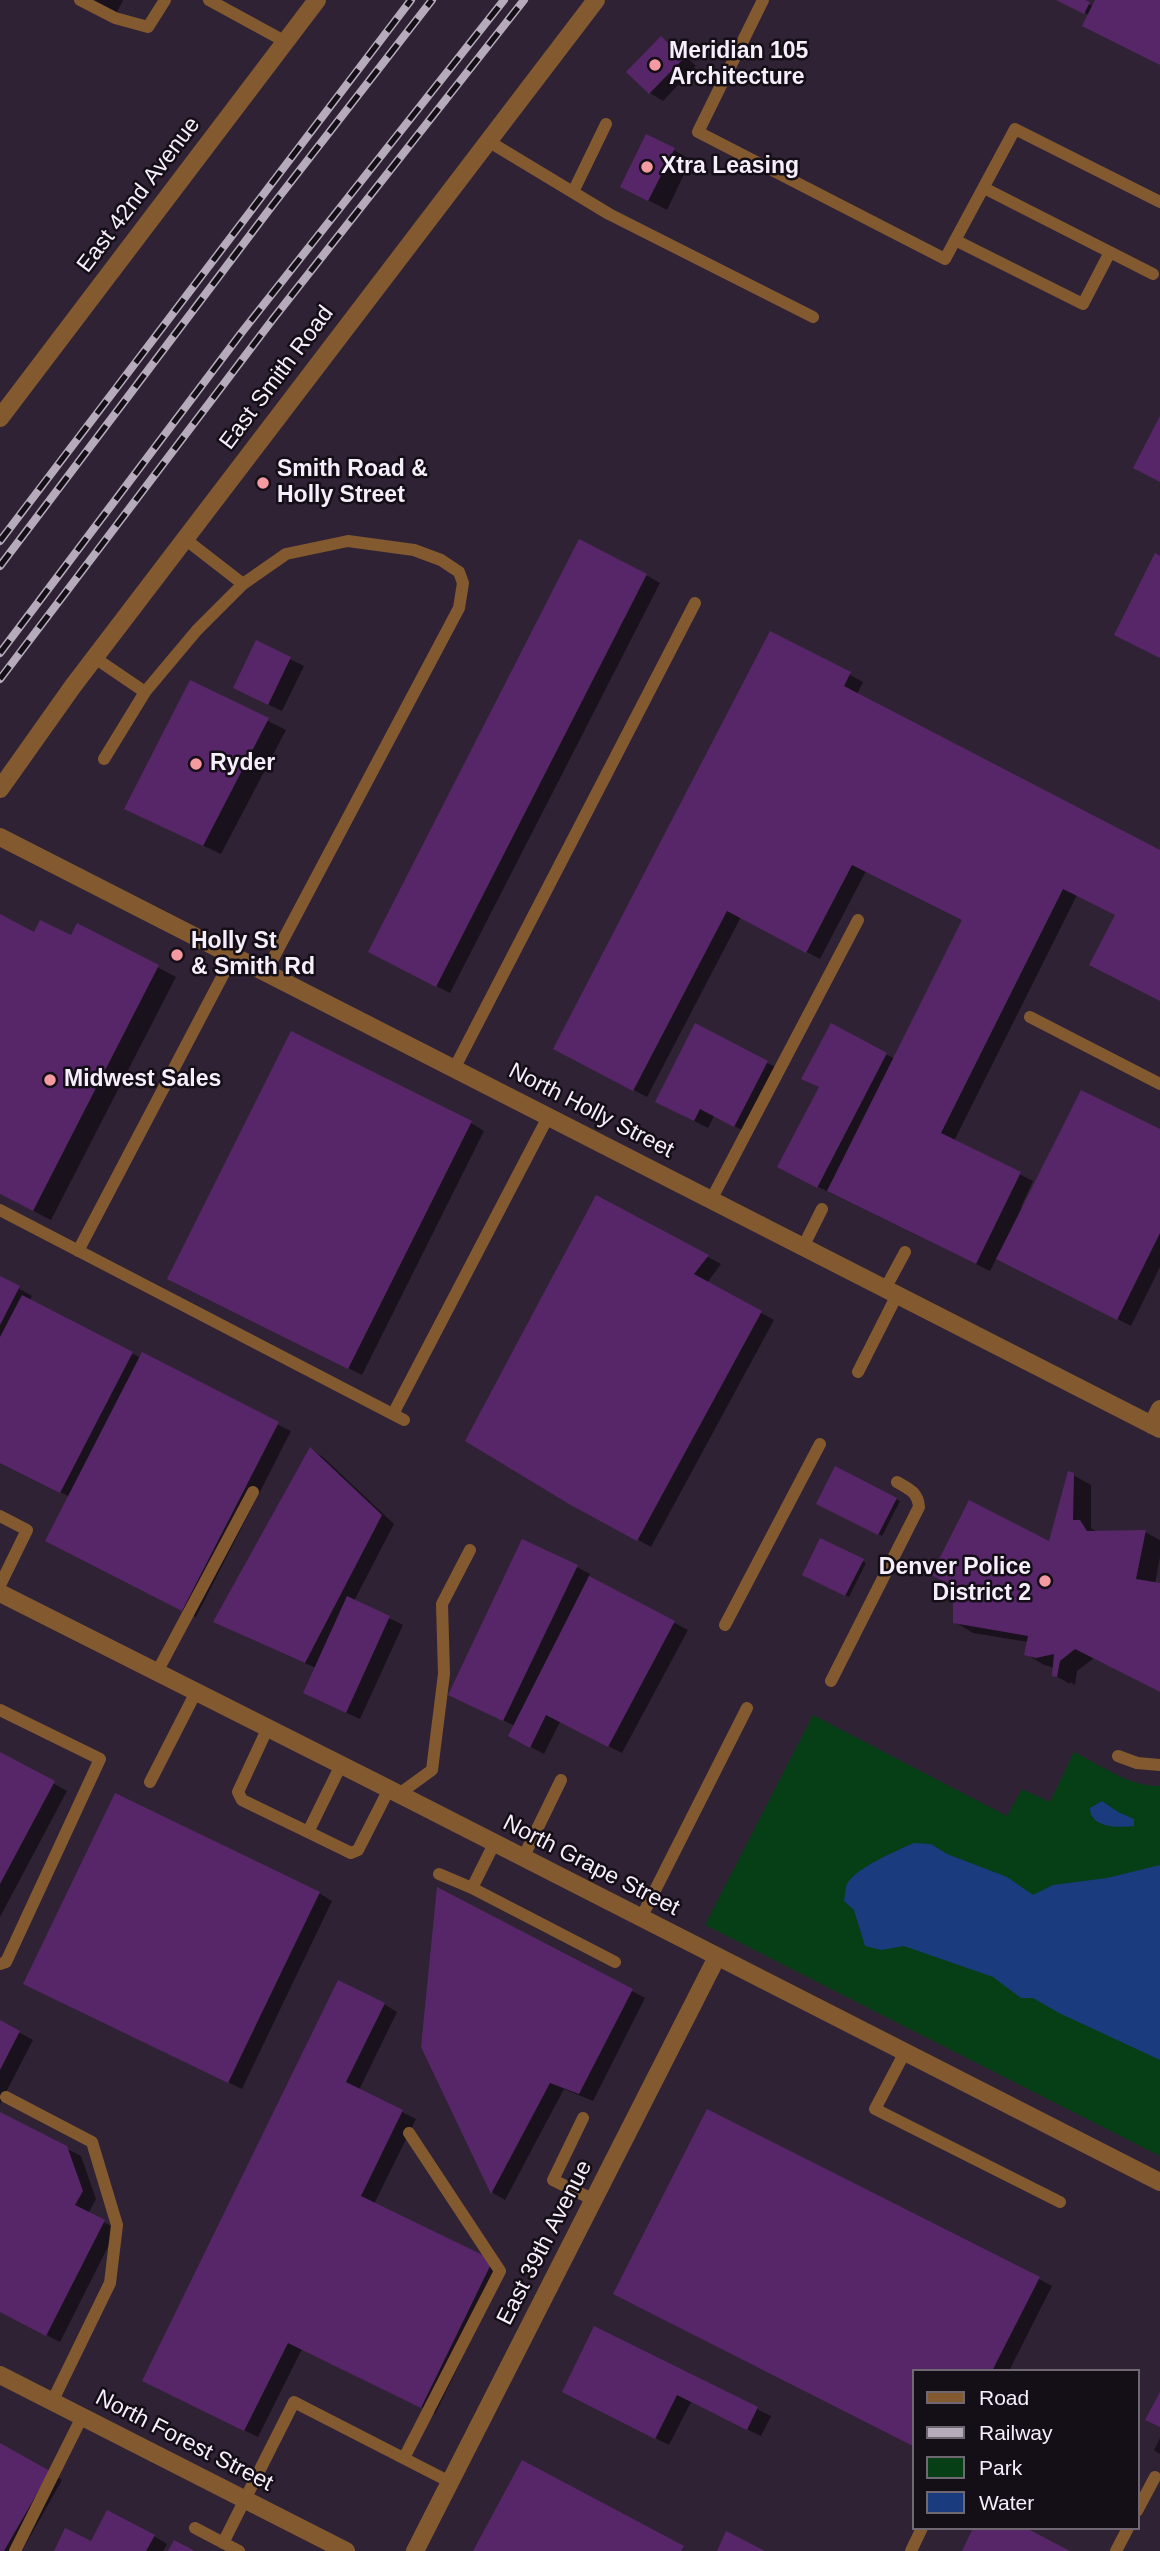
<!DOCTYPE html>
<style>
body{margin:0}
#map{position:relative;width:1160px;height:2551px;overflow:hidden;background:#302235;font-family:Arial,sans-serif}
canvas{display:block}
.legend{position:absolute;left:912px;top:2369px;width:228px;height:161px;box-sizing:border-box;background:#140e17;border:2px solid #6f6872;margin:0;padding:9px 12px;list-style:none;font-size:21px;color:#f7eefb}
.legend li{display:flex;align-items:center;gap:14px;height:35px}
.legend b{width:35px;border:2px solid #6f6872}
</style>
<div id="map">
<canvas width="1160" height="2551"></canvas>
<ul class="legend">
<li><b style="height:9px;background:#835a2f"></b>Road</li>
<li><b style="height:9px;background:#b5abba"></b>Railway</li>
<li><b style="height:19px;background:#063e16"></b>Park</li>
<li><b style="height:19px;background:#1a3b7d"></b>Water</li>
</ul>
</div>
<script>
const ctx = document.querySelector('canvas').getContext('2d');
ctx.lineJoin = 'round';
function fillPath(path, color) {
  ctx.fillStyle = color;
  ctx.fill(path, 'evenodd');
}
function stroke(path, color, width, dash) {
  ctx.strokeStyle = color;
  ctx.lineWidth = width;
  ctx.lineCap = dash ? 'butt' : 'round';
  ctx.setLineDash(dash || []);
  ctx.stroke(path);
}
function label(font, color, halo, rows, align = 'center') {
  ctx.font = font + ' Arial,sans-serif';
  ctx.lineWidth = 5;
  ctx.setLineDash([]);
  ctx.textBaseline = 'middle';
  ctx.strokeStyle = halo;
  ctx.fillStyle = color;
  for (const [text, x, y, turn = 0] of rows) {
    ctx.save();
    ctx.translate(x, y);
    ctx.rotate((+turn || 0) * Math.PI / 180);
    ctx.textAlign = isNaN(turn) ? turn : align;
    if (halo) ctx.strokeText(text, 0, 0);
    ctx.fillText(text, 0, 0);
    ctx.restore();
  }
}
fillPath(new Path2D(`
 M 813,1715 L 1007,1816 L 1022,1789 L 1050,1802 L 1074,1752 C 1100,1765 1130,1787 1160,1786 L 1160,2156 L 705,1925 Z`), '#063e16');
fillPath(new Path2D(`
 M 1102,1801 L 1118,1812 L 1134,1819 L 1134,1826 C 1119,1828 1090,1828 1090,1808 Z
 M 914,1843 L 931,1844 L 947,1854 L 1007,1877 L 1033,1895 L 1053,1885 L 1107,1878 L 1160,1865 L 1160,2060 L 1059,2013 L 1033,1998 L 1021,1998 L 993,1977 L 904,1946 L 881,1950 L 865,1946 L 854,1910 L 844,1901 C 845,1896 845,1888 847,1884 C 857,1867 896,1851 914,1843 Z`), '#1a3b7d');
fillPath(new Path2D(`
 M 94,0 L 123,0 L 117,12 Z
 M 1060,0 L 1081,0 L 1094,7 L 1097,0 L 1160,0 L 1160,65 L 1089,15 Z
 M 662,38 L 675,46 L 696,66 L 663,101 L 650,93 L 629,72 Z
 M 674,150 L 691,160 L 667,210 L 640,196 Z
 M 646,575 L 660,583 L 450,993 L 384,959 Z
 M 771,633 L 863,682 L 857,694 L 1160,851 L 1160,1000 L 1117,915 L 1077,895 L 954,1141 L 1033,1181 L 1021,1207 L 1024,1208 L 1160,1131 L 1160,1267 L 1131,1326 L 997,1257 L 990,1271 L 792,1174 L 821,1087 L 831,1025 L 895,1059 L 964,920 L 866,871 L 820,959 L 741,917 L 647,1097 L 568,1056 Z
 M 256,642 L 304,666 L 282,711 L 248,695 Z
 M 191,682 L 286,730 L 221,854 L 144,818 Z
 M 0,916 L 34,934 L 72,937 L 78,925 L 176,977 L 51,1220 L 0,1194 Z
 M 696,1026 L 781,1070 L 748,1133 L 714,1116 L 708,1128 L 671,1109 Z
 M 471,1123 L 484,1131 L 362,1375 L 182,1285 Z
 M 597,1197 L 721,1264 L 707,1283 L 774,1320 L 651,1547 L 570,1502 Z
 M 0,1278 L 32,1296 L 29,1301 L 141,1358 L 291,1431 L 196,1617 L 61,1548 L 70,1497 L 0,1462 Z
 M 310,1449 L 323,1457 L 394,1524 L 354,1601 L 403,1625 L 360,1719 L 318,1700 L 316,1668 L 229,1629 Z
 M 836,1469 L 900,1501 L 882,1536 L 819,1503 Z
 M 1073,1475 L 1091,1485 L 1091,1528 L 1099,1533 L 1145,1532 L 1160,1540 L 1160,1557 L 1155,1584 L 1160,1585 L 1160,1692 L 1094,1658 L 1077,1671 L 1075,1685 L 1070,1682 L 1070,1684 L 1054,1675 L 1055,1668 L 1044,1665 L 1026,1654 L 1028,1642 L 973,1633 L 955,1622 L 1050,1544 Z
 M 821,1540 L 866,1563 L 849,1597 L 804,1574 Z
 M 577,1567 L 590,1574 L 588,1578 L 688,1630 L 622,1753 L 560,1722 L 544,1754 L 523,1743 L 515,1726 L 463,1701 Z
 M 0,1754 L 67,1791 L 0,1917 Z
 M 319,1893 L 332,1901 L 242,2089 L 39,1991 Z
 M 632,1991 L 645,1998 L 593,2101 L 564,2089 L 505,2200 L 493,2193 L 422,2047 Z
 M 384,2004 L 397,2012 L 359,2090 L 416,2119 L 374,2204 L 506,2269 L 435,2414 L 302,2349 L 258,2437 L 157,2388 Z
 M 0,2022 L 33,2040 L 0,2104 Z
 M 0,2114 L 81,2156 L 96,2199 L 88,2214 L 117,2229 L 60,2342 L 0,2311 Z
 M 1039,2279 L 1052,2286 L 1009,2371 L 913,2371 L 913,2445 L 629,2301 Z
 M 595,2328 L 771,2416 L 761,2436 L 691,2402 L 669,2445 L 577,2399 Z
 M 1160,2438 L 1160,2454 L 1154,2450 Z
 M 0,2445 L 62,2480 L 22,2551 L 0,2551 Z
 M 154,2536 L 167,2544 L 163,2551 L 56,2551 Z`), '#0007');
fillPath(new Path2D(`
 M 1056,0 L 1085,0 L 1090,2 L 1084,14 Z
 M 1095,0 L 1160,0 L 1160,65 L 1082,26 Z
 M 661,36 L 684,58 L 649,94 L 626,72 Z
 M 646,134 L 675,148 L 648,201 L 620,187 Z
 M 1160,416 L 1160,482 L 1133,468 Z
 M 579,539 L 647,574 L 436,987 L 368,952 Z
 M 1155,553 L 1160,556 L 1160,658 L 1114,635 Z
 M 770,631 L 851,672 L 844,686 L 1160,850 L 1160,1001 L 1089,965 L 1115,915 L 1063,889 L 941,1133 L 1021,1172 L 976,1264 L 827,1191 L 962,920 L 852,865 L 806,953 L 727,911 L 633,1091 L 553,1049 Z
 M 256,640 L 291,657 L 268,705 L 233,688 Z
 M 190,680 L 269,718 L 203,846 L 124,809 Z
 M 0,914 L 34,932 L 40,920 L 71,935 L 77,923 L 159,965 L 33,1211 L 0,1194 Z
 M 695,1023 L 768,1061 L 734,1127 L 700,1109 L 694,1121 L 655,1102 Z
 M 831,1023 L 887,1053 L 817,1188 L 777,1167 L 819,1087 L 801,1079 Z
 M 291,1031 L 472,1121 L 348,1369 L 167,1279 Z
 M 1081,1090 L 1160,1129 L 1160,1233 L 1117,1320 L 996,1259 Z
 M 596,1195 L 709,1255 L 694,1274 L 762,1311 L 637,1541 L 569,1504 L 465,1441 Z
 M 0,1276 L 20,1286 L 0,1325 Z
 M 22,1295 L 133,1352 L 60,1493 L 0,1463 L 0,1337 Z
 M 142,1352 L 279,1422 L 182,1611 L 45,1541 Z
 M 310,1447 L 382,1515 L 305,1663 L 213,1622 Z
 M 835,1466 L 897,1498 L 878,1535 L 816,1504 Z
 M 1068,1471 L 1074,1473 L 1073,1520 L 1080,1520 L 1087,1531 L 1146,1530 L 1136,1579 L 1160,1583 L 1160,1692 L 1075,1649 L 1060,1661 L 1057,1677 L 1052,1676 L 1054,1654 L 1036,1658 L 1024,1655 L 1028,1636 L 953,1623 L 953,1586 L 931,1575 L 969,1500 L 1049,1541 Z
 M 820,1538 L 864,1559 L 845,1596 L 802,1575 Z
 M 522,1539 L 578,1565 L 503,1721 L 448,1695 Z
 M 589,1576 L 675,1621 L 608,1747 L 546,1715 L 530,1748 L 508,1736 Z
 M 347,1596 L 390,1616 L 346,1713 L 303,1693 Z
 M 0,1752 L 55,1781 L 0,1884 Z
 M 115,1793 L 320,1892 L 228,2083 L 23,1984 Z
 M 437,1887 L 633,1989 L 579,2094 L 550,2083 L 491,2194 L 421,2047 Z
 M 338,1980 L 385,2003 L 346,2082 L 403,2110 L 361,2196 L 493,2260 L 421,2408 L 288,2343 L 244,2431 L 142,2381 Z
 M 0,2020 L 20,2031 L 0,2070 Z
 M 707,2109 L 1040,2277 L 992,2371 L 913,2371 L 913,2446 L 613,2294 Z
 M 0,2112 L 67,2146 L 83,2191 L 75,2205 L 105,2220 L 46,2336 L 0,2312 Z
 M 594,2326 L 758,2407 L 747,2430 L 677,2395 L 655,2439 L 562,2392 Z
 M 1160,2392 L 1160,2427 L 1145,2420 Z
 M 0,2443 L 50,2471 L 4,2551 L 0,2551 Z
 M 522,2460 L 684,2546 L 681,2551 L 473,2551 Z
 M 107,2510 L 155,2535 L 146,2551 L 54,2551 L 65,2528 L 91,2541 Z
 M 973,2528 L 1026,2528 L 1070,2551 L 962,2551 Z
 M 726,2531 L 765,2551 L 717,2551 Z
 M 174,2540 L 195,2551 L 168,2551 Z`), '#572668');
stroke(new Path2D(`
 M 80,0 L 115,18 L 148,27 L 165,0
 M 209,0 L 286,42
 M 763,0 L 698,132 L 945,259 L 1015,129 L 1160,202
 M 488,141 L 609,214 L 813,317
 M 984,188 L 1153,274
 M 573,192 L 606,124
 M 955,240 L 1083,304 L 1110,252
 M 185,539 L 243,584
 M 95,658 L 145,692
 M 104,759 L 145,692 L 197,630 L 243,584 L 286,554 L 348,541 L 414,550 L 441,560 L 459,572 L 463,583 L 459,608 L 266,972
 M 1030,1017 L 1160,1084
 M 454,1069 L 695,603
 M 711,1200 L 858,920
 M 0,1210 L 404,1420
 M 803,1247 L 822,1209
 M 78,1251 L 233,956
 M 885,1289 L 905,1252
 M 858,1372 L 897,1295
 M 393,1414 L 548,1117
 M 0,1516 L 27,1530 L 0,1585
 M 725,1625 L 820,1444
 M 157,1672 L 253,1492
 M 831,1681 L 919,1507 C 918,1492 909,1489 897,1482
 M 0,1710 L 100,1759 L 6,1962 L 0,1964
 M 264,1736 L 238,1792 L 242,1800 L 308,1832 L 341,1765
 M 1118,1756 L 1137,1763 L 1160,1765
 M 150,1782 L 196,1692
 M 399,1794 L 432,1770 L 444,1674 L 442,1604 L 470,1550
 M 308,1832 L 351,1853 L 358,1850 L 389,1789
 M 523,1858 L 561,1780
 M 439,1874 L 472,1888 L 615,1962
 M 472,1888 L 494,1844
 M 641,1918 L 747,1708
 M 905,2052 L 875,2109 L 1060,2202
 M 6,2097 L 92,2142 L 117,2225 L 110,2283 L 52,2402
 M 583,2118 L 553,2180 L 594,2200
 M 404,2458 L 500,2271 L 409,2133
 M 1137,2511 L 1155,2477
 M 195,2528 L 239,2551
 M 223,2543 L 294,2402 L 450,2482
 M 15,2551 L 82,2417
 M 911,2551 L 922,2528
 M 1116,2551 L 1128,2528`), '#835a2f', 12);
stroke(new Path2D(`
 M 0,418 L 317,0
 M 1152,1425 L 1160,1409
 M 0,1593 L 389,1789 L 1160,2182
 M 0,2375 L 346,2551
 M 415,2551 L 717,1957`), '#835a2f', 18);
stroke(new Path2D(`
 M 0,789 L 73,686 L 596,0
 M 0,837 L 1160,1429`), '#835a2f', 18);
const rail = new Path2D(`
 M 0,541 L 411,0
 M 0,566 L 272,206 L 432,0
 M 0,653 L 242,332 L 504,0
 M 0,679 L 273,319 L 524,0`);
stroke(rail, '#b5abba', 8);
stroke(rail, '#140e17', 5, [16]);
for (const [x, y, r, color] of [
 [655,65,7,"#f49aa0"],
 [647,167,7,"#f49aa0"],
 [263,483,7,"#f49aa0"],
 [196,764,7,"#f49aa0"],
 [177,955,7,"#f49aa0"],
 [50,1080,7,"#f49aa0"],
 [1045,1581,7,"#f49aa0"]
]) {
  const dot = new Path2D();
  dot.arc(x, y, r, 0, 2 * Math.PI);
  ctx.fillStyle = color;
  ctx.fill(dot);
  stroke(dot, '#140e17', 2.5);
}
label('bold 23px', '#f7eefb', '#140e17', [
 ["Meridian 105",669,52],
 ["Architecture",669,78],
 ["Xtra Leasing",661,167],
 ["Smith Road &",277,470],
 ["Holly Street",277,496],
 ["Ryder",210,764],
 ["Holly St",191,942],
 ["& Smith Rd",191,968],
 ["Midwest Sales",64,1080],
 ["Denver Police",1031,1568,"right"],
 ["District 2",1031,1594,"right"]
], 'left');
label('23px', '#f7eefb', '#140e17', [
 ["East 42nd Avenue",139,195,-53],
 ["East Smith Road",277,378,-53],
 ["North Holly Street",591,1111,27],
 ["North Grape Street",591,1866,27],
 ["East 39th Avenue",545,2243,-63],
 ["North Forest Street",184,2441,27]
]);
</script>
